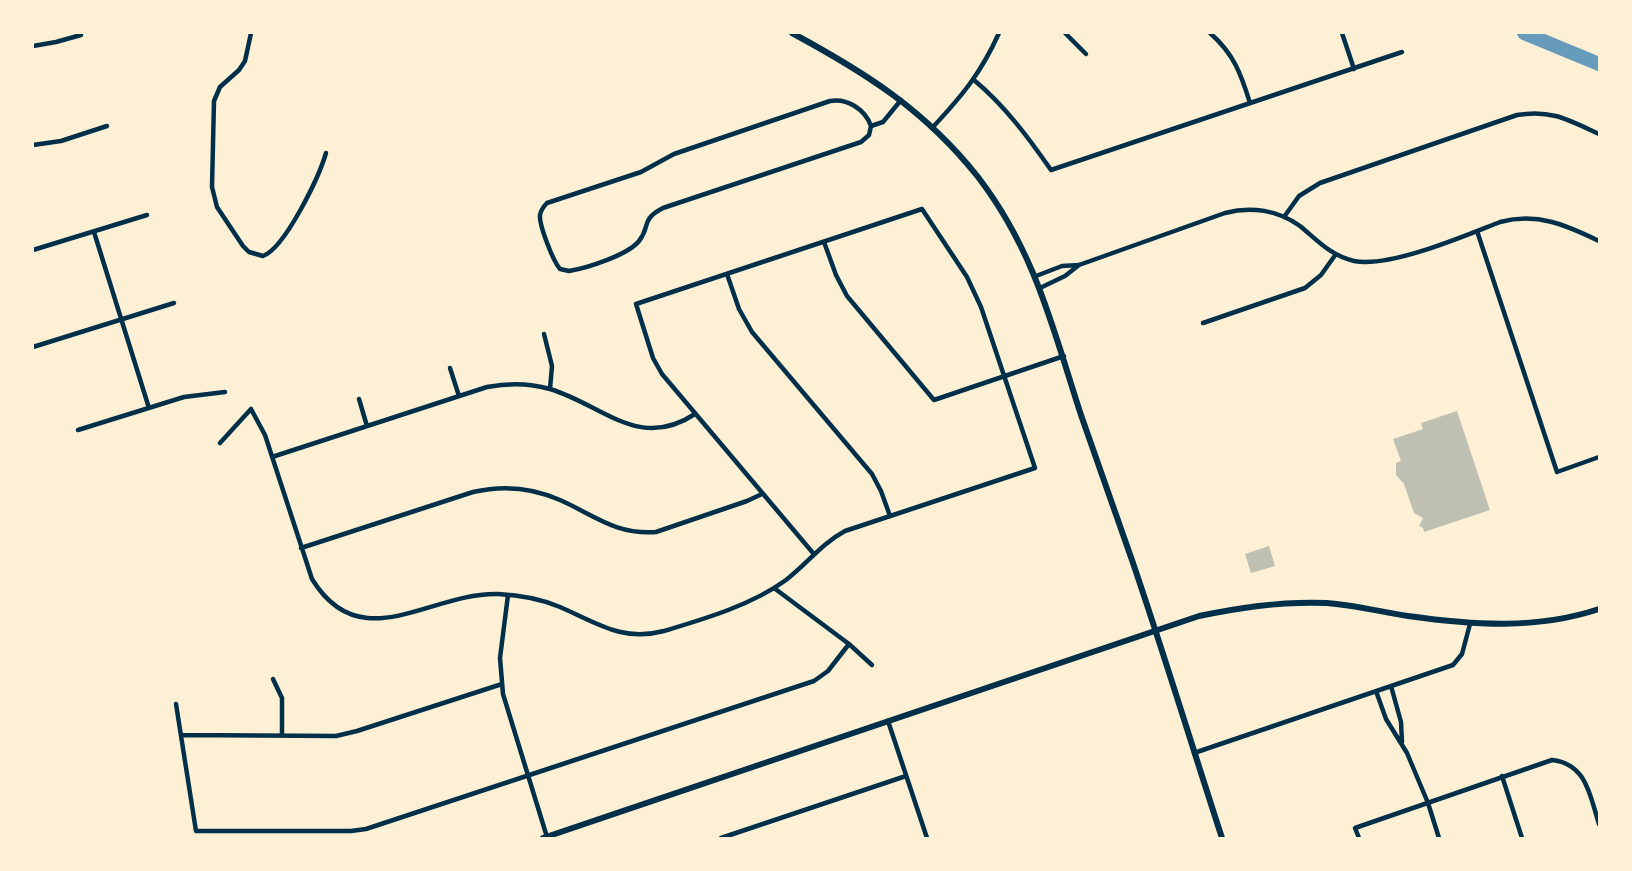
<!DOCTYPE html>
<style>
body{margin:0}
#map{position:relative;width:1632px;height:871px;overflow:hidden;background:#fdf0d5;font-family:Karla,sans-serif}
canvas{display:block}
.frame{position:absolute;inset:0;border:34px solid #fdf0d5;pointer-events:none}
</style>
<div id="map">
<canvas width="1632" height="871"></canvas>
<div class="frame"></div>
</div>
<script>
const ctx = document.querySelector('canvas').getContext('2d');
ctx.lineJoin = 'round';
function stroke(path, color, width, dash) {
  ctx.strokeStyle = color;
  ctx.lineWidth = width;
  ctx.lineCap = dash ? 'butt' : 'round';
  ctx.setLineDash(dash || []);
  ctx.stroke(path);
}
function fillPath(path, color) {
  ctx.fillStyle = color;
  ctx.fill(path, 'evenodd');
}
stroke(new Path2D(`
 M 1524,33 L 1599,64`), '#669bbc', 14);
fillPath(new Path2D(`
 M 1457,411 L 1490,510 L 1424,532 L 1423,528 L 1419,526 L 1423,518 L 1414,513 L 1404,484 L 1396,475 L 1396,463 L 1401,461 L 1393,439 L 1423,429 L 1421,423 Z
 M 1269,546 L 1275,566 L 1251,573 L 1245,554 Z`), '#bec0b2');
stroke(new Path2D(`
 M 251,33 L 245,61 L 239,70 L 220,87 L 214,101 L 212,187 L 217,207 L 243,246 L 249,252 L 263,256 C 285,248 319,177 326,153
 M 1065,33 L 1086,54
 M 1210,33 C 1234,54 1241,74 1250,103
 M 1342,33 L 1354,69
 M 33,46 L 56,42 L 81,35
 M 974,80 C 1005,106 1028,137 1051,170 L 1402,52
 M 871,126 L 869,135 L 861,142 L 663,208 C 640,220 651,226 639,241 C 628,255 587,268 569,271 L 560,269 C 553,261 539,225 540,215 C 541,210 544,206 547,203 L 641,172 L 674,154 L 830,101 C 847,98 865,109 871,126 L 883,122 L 901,100
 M 932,128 C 962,96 981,73 999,33
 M 33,145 L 61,141 L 107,126
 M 1284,217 L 1299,196 L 1320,183 L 1517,115 C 1551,109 1569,120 1599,134
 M 1477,231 L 1557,472 L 1599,457
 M 94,232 L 149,408
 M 824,242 L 836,275 L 847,296 L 934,400 L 1064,356
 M 33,250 L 147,215
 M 727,274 L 739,309 L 752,332 L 872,474 L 881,491 L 890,516
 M 1036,276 L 1062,266 L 1079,265 L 1225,213 C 1251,206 1278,210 1300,226 C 1317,240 1331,256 1354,261 C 1390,268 1464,236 1500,222 C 1537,212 1566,225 1599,241
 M 1040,288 L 1065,276 L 1079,265
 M 1203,323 L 1305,288 L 1321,275 L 1336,254
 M 544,334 L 552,366 L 550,389
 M 33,347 L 174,303
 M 450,368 L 459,396
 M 359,399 L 367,426
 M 78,430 L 184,397 L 225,392
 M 220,443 L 251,409 L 265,435 L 312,579 C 361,659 430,592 498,594 C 520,595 541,599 560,607 C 597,623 622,642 664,631 C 704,619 752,605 786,580 C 807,564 821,544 845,531 L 1035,468 L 981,307 L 967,277 L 922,209 L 636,304 L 653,358 L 662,374 L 813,553
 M 272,457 L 487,387 C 508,383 529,383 550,389 C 603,405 639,451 695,414
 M 301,548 L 473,492 C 503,485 531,487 560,500 C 594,515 616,535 656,532 L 747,501 L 762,494
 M 774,588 L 849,644 L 872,665
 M 508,595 L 500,658 L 503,694 L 547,837
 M 273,679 L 282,698 L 282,736
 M 1391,686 L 1401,722 L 1402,742
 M 1376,691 L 1386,719 L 1407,753 L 1428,803 L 1439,838
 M 176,704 L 196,831 L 351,831 L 366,829 L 814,681 L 828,671 L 849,644
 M 888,721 L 927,838
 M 181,735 L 336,736 L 357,731 L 502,684
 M 1194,753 L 1453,665 L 1462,654 L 1470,624
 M 1502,776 L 1522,838
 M 721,838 L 906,776
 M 1359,838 L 1355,828 L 1552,760 C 1587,764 1590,796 1599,824`), '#003049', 4.5);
stroke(new Path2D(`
 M 792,33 C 866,73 925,110 978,177 C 1035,251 1053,329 1081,415 C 1098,464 1116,514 1133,563 C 1164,654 1192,746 1222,838
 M 543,838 L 1199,616 C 1241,607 1284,601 1327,603 C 1354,605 1381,612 1408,616 C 1473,625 1536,630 1599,609`), '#003049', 6);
</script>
